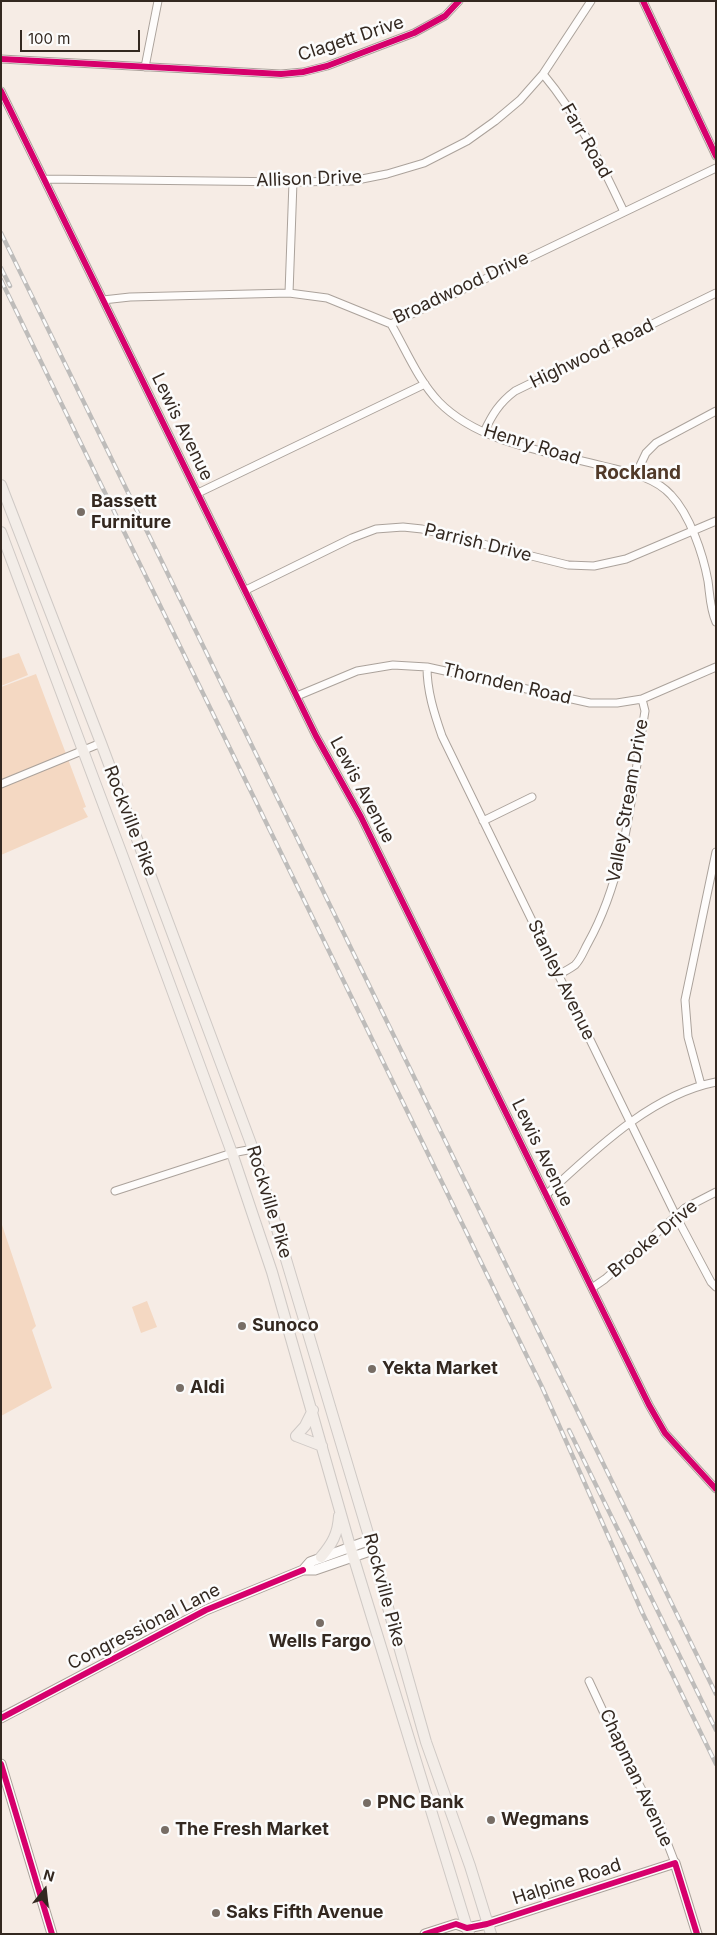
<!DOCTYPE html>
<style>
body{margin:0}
#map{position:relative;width:717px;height:1935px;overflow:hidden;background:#f6ece5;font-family:Inter,sans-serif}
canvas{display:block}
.frame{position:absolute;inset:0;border:2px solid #332820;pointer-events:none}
.north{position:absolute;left:20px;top:1865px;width:50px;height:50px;-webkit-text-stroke:4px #fcfcfc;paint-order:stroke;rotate:16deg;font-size:14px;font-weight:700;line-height:20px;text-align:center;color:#332820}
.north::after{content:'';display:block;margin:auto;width:18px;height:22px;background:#332820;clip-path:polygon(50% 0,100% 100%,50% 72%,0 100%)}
.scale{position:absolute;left:20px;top:30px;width:120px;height:22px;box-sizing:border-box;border:2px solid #332820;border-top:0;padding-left:6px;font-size:15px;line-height:18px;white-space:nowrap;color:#332820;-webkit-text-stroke:4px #fcfcfc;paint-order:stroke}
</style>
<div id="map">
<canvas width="717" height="1935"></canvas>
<div class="frame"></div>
<div class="north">N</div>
<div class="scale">100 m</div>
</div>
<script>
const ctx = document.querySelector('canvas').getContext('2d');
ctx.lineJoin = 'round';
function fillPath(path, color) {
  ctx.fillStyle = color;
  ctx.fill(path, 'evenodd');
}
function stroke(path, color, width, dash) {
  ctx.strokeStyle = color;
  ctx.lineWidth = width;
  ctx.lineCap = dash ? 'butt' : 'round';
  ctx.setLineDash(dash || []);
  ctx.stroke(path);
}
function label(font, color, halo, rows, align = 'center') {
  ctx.font = font + ' Inter,sans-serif';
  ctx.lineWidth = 5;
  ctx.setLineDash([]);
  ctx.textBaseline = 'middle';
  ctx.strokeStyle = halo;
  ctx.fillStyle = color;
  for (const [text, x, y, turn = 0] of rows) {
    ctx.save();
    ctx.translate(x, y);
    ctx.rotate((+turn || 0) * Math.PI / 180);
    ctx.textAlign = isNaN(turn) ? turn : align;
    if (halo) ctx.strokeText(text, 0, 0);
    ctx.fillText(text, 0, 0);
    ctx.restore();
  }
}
fillPath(new Path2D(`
 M 19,653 L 28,675 L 1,686 L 1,659 Z
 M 36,674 L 86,807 L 83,808 L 88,817 L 1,855 L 1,687 Z
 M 1,1222 L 36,1326 L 32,1330 L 52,1388 L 1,1416 Z
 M 147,1301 L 157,1327 L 141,1333 L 132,1307 Z`), '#f4d8c2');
const minor = new Path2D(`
 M 643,1 L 716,156
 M 1,59 L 281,74 L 303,72 L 327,66 L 414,33 L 445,16 L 459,1
 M 145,67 L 158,1
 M 543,74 C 578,116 601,163 624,212
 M 1,91 L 316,736 L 361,817 L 649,1405 L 665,1433 L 716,1489
 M 44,179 L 293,182 L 352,181 L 387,174 L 424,163 L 467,141 L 495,121 L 520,100 L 543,74 L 591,1
 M 289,293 L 293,182
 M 103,300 L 130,297 L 289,293 L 327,298 L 391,324 L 716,168
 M 391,324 C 406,350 418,380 439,402 C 479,443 549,452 603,466 C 626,472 654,476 671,495 C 690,515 703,554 708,581 C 710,595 710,609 716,622
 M 484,432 C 492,415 499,403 515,391 L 716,293
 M 636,474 L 646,453 L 656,443 L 716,411
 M 198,493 L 425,384
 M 246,590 L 352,538 L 376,529 L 403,527 L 422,529 L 568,565 L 594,566 L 626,559 L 716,521
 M 427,667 C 427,691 434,713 442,736 L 676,1216 L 711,1282 L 716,1287
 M 297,696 L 357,671 L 393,665 L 427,667 L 590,703 L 617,703 L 642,699 L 716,667
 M 1,784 L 101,743
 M 483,821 L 532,797
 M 558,975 C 563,972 570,969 575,965 C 581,959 584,950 588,943 C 627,873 632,789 645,711 L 642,699
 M 701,1085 L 688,1037 L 685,1000 L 716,852
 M 115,1191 L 232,1153 L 253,1149
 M 546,1195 C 594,1151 650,1095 716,1082
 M 592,1288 L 605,1279 L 685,1208 L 716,1192
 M 589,1681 L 623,1754 L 660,1824 L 675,1863`);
const tertiary = new Path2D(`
 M 303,1570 L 315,1570 L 373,1550
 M 1,1718 L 206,1610 L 303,1570 L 310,1562 L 370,1540
 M 1,1764 L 52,1934
 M 425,1934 L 456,1924 L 467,1928 L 487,1924 L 675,1863 L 697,1934`);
const primary = new Path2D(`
 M 1,485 L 101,743 L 253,1149 L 373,1550 L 387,1604 L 426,1742 L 470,1866 L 491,1934
 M 1,532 L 123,857 L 232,1153 L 272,1272 L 350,1546 L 469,1934
 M 296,1436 L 305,1426 L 313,1410
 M 296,1436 L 322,1446
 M 321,1557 C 332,1544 338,1534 339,1516`);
stroke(minor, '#aba29b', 9);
stroke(tertiary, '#aba29b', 11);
stroke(primary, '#cfc9c5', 12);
stroke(minor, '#fefcfb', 7);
stroke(tertiary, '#fefcfb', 9);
stroke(primary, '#f3ede8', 10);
const rail = new Path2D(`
 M 1,233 L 716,1694
 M 1,268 L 10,286
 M 1,280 L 542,1387 L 642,1612 L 716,1764
 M 569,1430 L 716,1730`);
stroke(rail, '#bebcba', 4.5);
stroke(rail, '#fcfcfc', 2.5, [8]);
stroke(new Path2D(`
 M 643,1 L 716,156
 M 1,59 L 281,74 L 303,72 L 327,66 L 414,33 L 445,16 L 459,1
 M 1,91 L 316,736 L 361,817 L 649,1405 L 665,1433 L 716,1489
 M 1,1718 L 206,1610 L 303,1570
 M 1,1764 L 52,1934
 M 425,1934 L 456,1924 L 467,1928 L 487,1924 L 675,1863 L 697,1934`), '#d6006c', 6);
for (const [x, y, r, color] of [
 [81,512,5,"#776d65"],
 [242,1326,5,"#776d65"],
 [372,1369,5,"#776d65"],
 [180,1388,5,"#776d65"],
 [320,1623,5,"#776d65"],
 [367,1803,5,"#776d65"],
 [491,1820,5,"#776d65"],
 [165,1830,5,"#776d65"],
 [216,1913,5,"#776d65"]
]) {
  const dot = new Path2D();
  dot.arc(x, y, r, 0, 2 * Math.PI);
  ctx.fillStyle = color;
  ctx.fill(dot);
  stroke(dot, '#fcfcfc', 2);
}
label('18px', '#332820', '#fcfcfc', [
 ["Clagett Drive",351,39,-18],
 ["Farr Road",586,141,60],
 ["Allison Drive",309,179,-2],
 ["Broadwood Drive",461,288,-25],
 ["Highwood Road",592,354,-26],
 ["Lewis Avenue",182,427,64],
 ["Henry Road",532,445,17],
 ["Parrish Drive",478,543,14],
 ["Thornden Road",507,684,13],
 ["Lewis Avenue",362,790,62],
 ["Valley Stream Drive",628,801,-80],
 ["Rockville Pike",130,821,69],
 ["Stanley Avenue",561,980,64],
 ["Lewis Avenue",542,1153,64],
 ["Rockville Pike",269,1202,73],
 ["Brooke Drive",653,1239,-40],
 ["Rockville Pike",384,1590,75],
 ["Congressional Lane",144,1627,-27],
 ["Chapman Avenue",636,1778,65],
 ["Halpine Road",567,1882,-18]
]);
label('bold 18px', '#332820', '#fcfcfc', [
 ["Bassett",91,502],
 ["Furniture",91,523],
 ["Sunoco",252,1326],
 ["Yekta Market",382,1369],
 ["Aldi",190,1388],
 ["Wells Fargo",320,1642,"center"],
 ["PNC Bank",377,1803],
 ["Wegmans",501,1820],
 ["The Fresh Market",175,1830],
 ["Saks Fifth Avenue",226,1913]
], 'left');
label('bold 19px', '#513a29', '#fcfcfc', [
 ["Rockland",638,473]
]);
</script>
